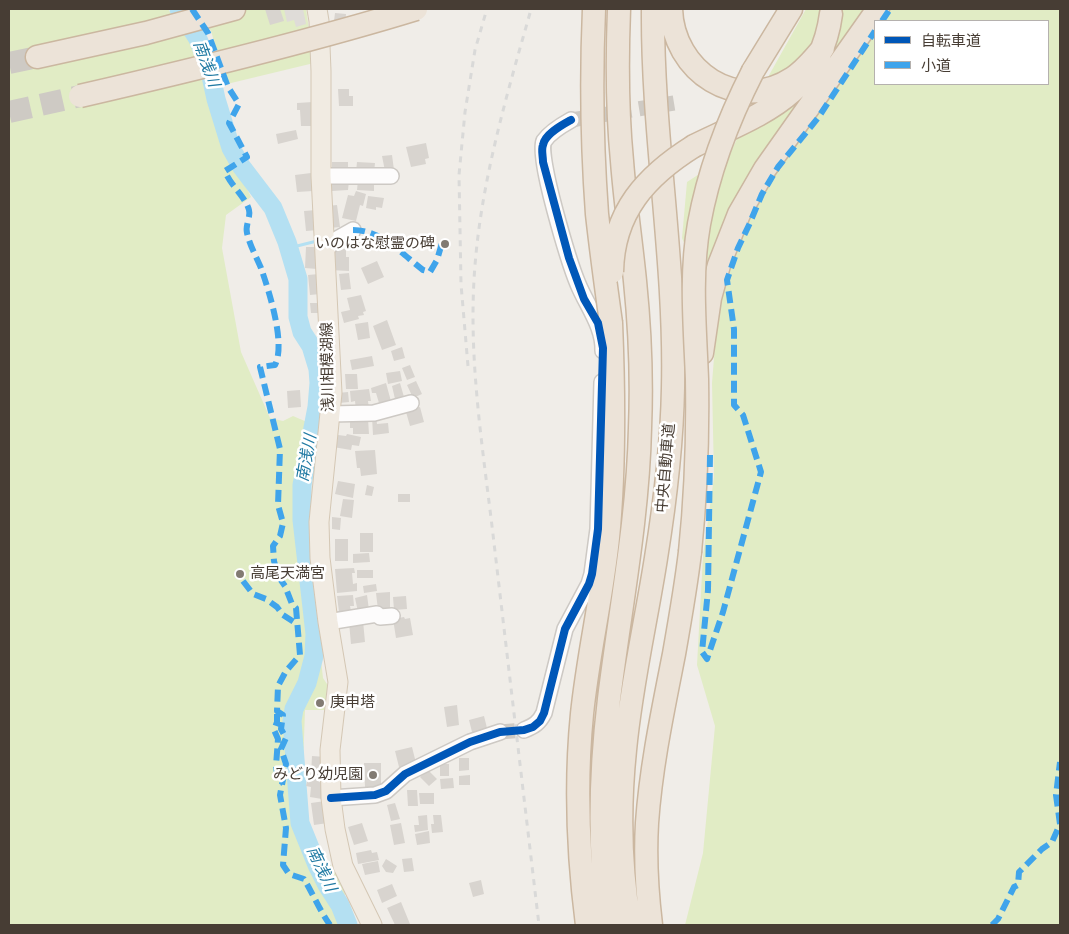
<!DOCTYPE html>
<meta charset="utf-8">
<style>
body{margin:0}
#map{position:relative;width:1069px;height:934px;overflow:hidden;background:#f0ede8;font-family:"PT Sans Narrow","Noto Sans JP",sans-serif}
canvas{display:block}
.frame{position:absolute;inset:0;border:10px solid #473d34;pointer-events:none}
.legend{position:absolute;left:874px;top:20px;width:175px;height:65px;box-sizing:border-box;background:#fff;border:1px solid #b5b1ae;margin:0;padding:6px 9px;list-style:none;font-size:15px;color:#473d34}
.legend li{display:flex;align-items:center;gap:10px;height:25px}
.legend b{width:25px;border:1px solid #b5b1ae}
</style>
<div id="map">
<canvas width="1069" height="934"></canvas>
<div class="frame"></div>
<ul class="legend">
<li><b style="height:6px;background:#0057b8"></b>自転車道</li>
<li><b style="height:6px;background:#3fa4eb"></b>小道</li>
</ul>
</div>
<script>
const ctx = document.querySelector('canvas').getContext('2d');
ctx.lineJoin = 'round';
function fillPath(path, color) {
  ctx.fillStyle = color;
  ctx.fill(path, 'evenodd');
}
function stroke(path, color, width, dash) {
  ctx.strokeStyle = color;
  ctx.lineWidth = width;
  ctx.lineCap = dash ? 'butt' : 'round';
  ctx.setLineDash(dash || []);
  ctx.stroke(path);
}
function label(font, color, halo, rows, align = 'center') {
  ctx.font = font + ' "PT Sans Narrow","Noto Sans JP",sans-serif';
  ctx.lineWidth = 5;
  ctx.setLineDash([]);
  ctx.textBaseline = 'middle';
  ctx.strokeStyle = halo;
  ctx.fillStyle = color;
  for (const [text, x, y, turn = 0] of rows) {
    ctx.save();
    ctx.translate(x, y);
    ctx.rotate((+turn || 0) * Math.PI / 180);
    ctx.textAlign = isNaN(turn) ? turn : align;
    if (halo) ctx.strokeText(text, 0, 0);
    ctx.fillText(text, 0, 0);
    ctx.restore();
  }
}
fillPath(new Path2D(`
 M 9,9 L 168,9 L 200,57 L 213,119 L 251,197 L 226,215 L 222,248 L 241,352 L 270,418 L 283,421 L 293,416 L 307,422 L 299,465 L 323,678 L 329,687 L 328,710 L 305,710 L 302,795 L 307,826 L 318,858 L 340,871 L 345,893 L 344,925 L 9,925 Z
 M 196,9 L 306,9 L 314,63 L 227,84 L 211,31 Z
 M 806,9 L 1060,9 L 1060,925 L 685,925 L 703,853 L 715,726 L 697,665 L 703,556 L 714,477 L 712,383 L 717,320 L 682,238 L 687,182 L 730,154 L 753,104 ZM 875,21 L 1048,21 L 1048,84 L 875,84 Z`), '#e1ecc5');
fillPath(new Path2D(`
 M 284,9 L 303,9 L 306,24 L 296,27 L 294,20 L 287,22 Z`), '#dfdcd8');
stroke(new Path2D(`
 M 289,248 L 317,241`), '#b4e0f2', 3);
stroke(new Path2D(`
 M 179,9 L 198,39 L 209,67 L 216,99 L 231,148 L 241,166 L 273,208 L 287,242 L 298,279 L 298,317 L 302,332 L 311,346 L 318,369 L 319,383 L 317,407 L 302,485 L 302,520 L 315,634 L 314,656 L 307,683 L 294,709 L 292,721 L 300,823 L 317,865 L 327,885 L 340,905 L 348,925`), '#b4e0f2', 19);
fillPath(new Path2D(`
 M 265,9 L 280,9 L 284,21 L 270,25 Z
 M 335,13 L 346,14 L 344,31 L 333,29 Z
 M 338,89 L 349,89 L 349,96 L 353,96 L 353,106 L 339,106 Z
 M 313,102 L 314,126 L 301,126 L 300,110 L 297,110 L 297,103 Z
 M 296,130 L 298,139 L 278,144 L 276,134 Z
 M 426,143 L 429,158 L 425,159 L 426,164 L 411,167 L 406,147 Z
 M 392,155 L 394,170 L 385,171 L 382,156 Z
 M 332,162 L 348,162 L 348,172 L 332,172 Z
 M 357,162 L 375,163 L 374,173 L 356,172 Z
 M 311,173 L 313,191 L 297,192 L 295,175 Z
 M 332,180 L 349,181 L 348,190 L 332,191 Z
 M 358,180 L 374,182 L 374,191 L 357,190 Z
 M 356,191 L 366,194 L 363,206 L 360,205 L 356,221 L 342,218 L 348,195 L 354,196 Z
 M 368,196 L 384,198 L 382,208 L 376,207 L 376,210 L 366,208 Z
 M 337,205 L 340,227 L 330,228 L 327,206 Z
 M 317,210 L 318,230 L 306,231 L 304,211 Z
 M 306,247 L 318,247 L 317,269 L 305,268 Z
 M 335,248 L 346,249 L 346,257 L 349,257 L 349,271 L 330,270 L 334,261 Z
 M 377,261 L 384,277 L 368,284 L 361,268 Z
 M 349,273 L 351,289 L 341,290 L 339,274 Z
 M 319,274 L 320,294 L 310,295 L 308,275 Z
 M 361,295 L 366,311 L 363,312 L 364,315 L 358,316 L 359,319 L 344,323 L 341,312 L 350,310 L 347,298 Z
 M 310,303 L 319,303 L 320,313 L 311,313 Z
 M 387,320 L 396,345 L 382,350 L 373,326 Z
 M 368,322 L 370,338 L 358,340 L 355,324 Z
 M 402,347 L 405,358 L 394,361 L 391,351 Z
 M 372,356 L 374,366 L 352,370 L 350,360 Z
 M 410,365 L 415,377 L 407,380 L 402,368 Z
 M 400,371 L 402,381 L 388,384 L 386,373 Z
 M 345,374 L 357,374 L 358,389 L 346,389 Z
 M 416,381 L 422,394 L 413,398 L 407,385 Z
 M 386,383 L 392,405 L 383,408 L 381,402 L 379,403 L 376,393 L 372,393 L 371,388 Z
 M 400,383 L 404,397 L 395,399 L 392,386 Z
 M 369,389 L 371,401 L 368,401 L 369,409 L 356,410 L 355,401 L 351,402 L 350,391 Z
 M 300,390 L 301,407 L 288,408 L 287,391 Z
 M 348,392 L 349,402 L 339,403 L 338,393 Z
 M 420,407 L 424,422 L 410,426 L 406,412 Z
 M 372,417 L 376,417 L 377,424 L 388,423 L 389,433 L 373,435 Z
 M 350,419 L 368,419 L 369,434 L 353,434 L 353,428 L 350,428 Z
 M 347,434 L 361,437 L 359,446 L 352,445 L 351,450 L 333,447 L 334,442 L 337,442 L 338,435 L 346,436 Z
 M 375,450 L 377,474 L 361,476 L 360,468 L 357,468 L 355,451 Z
 M 338,481 L 355,484 L 353,498 L 335,494 Z
 M 367,485 L 374,487 L 372,496 L 365,495 Z
 M 398,494 L 410,494 L 410,502 L 398,502 Z
 M 343,499 L 354,500 L 352,518 L 340,516 Z
 M 332,517 L 341,518 L 340,530 L 332,529 Z
 M 360,533 L 373,533 L 373,552 L 360,552 Z
 M 335,539 L 348,539 L 348,561 L 335,561 Z
 M 369,553 L 370,562 L 353,563 L 353,554 Z
 M 354,568 L 355,573 L 352,573 L 353,584 L 357,583 L 357,591 L 337,593 L 335,569 Z
 M 242,569 L 244,576 L 237,578 L 235,571 Z
 M 357,570 L 373,570 L 373,578 L 357,578 Z
 M 376,584 L 377,591 L 364,593 L 363,586 Z
 M 390,592 L 390,608 L 378,610 L 376,593 Z
 M 353,595 L 354,606 L 350,606 L 351,611 L 339,612 L 337,596 Z
 M 367,595 L 369,610 L 358,612 L 355,598 Z
 M 406,596 L 407,609 L 394,610 L 393,597 Z
 M 404,617 L 405,619 L 410,618 L 413,635 L 396,638 L 393,619 Z
 M 363,621 L 365,642 L 351,644 L 349,622 Z
 M 457,705 L 459,725 L 447,727 L 444,707 Z
 M 484,716 L 488,732 L 473,736 L 469,720 Z
 M 412,747 L 416,763 L 404,767 L 404,766 L 399,767 L 395,751 Z
 M 312,756 L 326,757 L 324,776 L 311,775 Z
 M 459,758 L 469,758 L 469,770 L 459,771 Z
 M 364,763 L 381,763 L 381,789 L 374,790 L 373,787 L 365,787 Z
 M 440,764 L 449,764 L 449,776 L 440,776 Z
 M 428,770 L 437,779 L 429,786 L 420,777 Z
 M 470,775 L 470,785 L 459,785 L 459,776 Z
 M 308,778 L 319,779 L 319,782 L 325,783 L 322,799 L 310,797 L 311,787 L 306,786 Z
 M 453,778 L 454,788 L 441,789 L 440,779 Z
 M 407,790 L 417,790 L 418,806 L 408,806 Z
 M 419,793 L 434,793 L 434,804 L 420,804 Z
 M 325,801 L 328,823 L 314,825 L 311,803 Z
 M 395,803 L 400,819 L 391,821 L 387,805 Z
 M 427,815 L 428,830 L 415,832 L 414,825 L 419,825 L 418,816 Z
 M 433,815 L 441,815 L 443,832 L 432,833 L 431,824 L 434,824 Z
 M 362,823 L 368,841 L 354,845 L 348,827 Z
 M 401,823 L 405,843 L 394,845 L 390,825 Z
 M 429,831 L 430,843 L 417,845 L 415,834 Z
 M 371,850 L 372,853 L 377,852 L 379,860 L 358,864 L 356,853 Z
 M 412,858 L 414,871 L 404,872 L 402,859 Z
 M 386,859 L 397,866 L 393,873 L 386,872 L 382,866 Z
 M 378,861 L 380,872 L 365,875 L 362,864 Z
 M 481,880 L 484,894 L 473,897 L 469,883 Z
 M 392,884 L 397,896 L 382,903 L 377,890 Z
 M 401,902 L 410,924 L 395,925 L 387,908 Z`), '#d8d4cf');
stroke(new Path2D(`
 M 571,120 L 674,103
 M 500,732 L 524,730`), '#cecac4', 15, [15, 8]);
stroke(new Path2D(`
 M 9,63 L 37,57
 M 9,112 L 80,96`), '#cecac4', 22, [22, 11]);
const minor = new Path2D(`
 M 571,120 C 562,125 550,132 544,141 C 536,155 570,265 578,284 C 587,306 604,327 603,351
 M 321,176 L 391,176
 M 325,250 L 337,239 L 353,230
 M 330,414 L 374,413 L 411,403
 M 328,622 L 377,614 L 380,617 L 392,616
 M 524,730 C 534,726 539,723 544,713 L 565,629 L 589,584 L 592,574 L 598,529 L 602,382
 M 331,798 L 375,795 L 386,791 L 405,774 L 470,742 L 500,732`);
const major = new Path2D(`
 M 317,9 L 319,21 L 321,71 L 321,176 L 332,393 L 319,522 L 320,558 L 328,622 L 338,682 L 330,750 L 331,798 L 335,829 L 343,866 L 372,925`);
const highway = new Path2D(`
 M 671,9 C 673,71 737,115 793,78 C 805,70 814,59 823,48
 M 37,57 L 146,33 L 234,9
 M 753,71 L 791,9
 M 694,146 C 759,114 820,97 831,14
 M 702,353 L 710,298 L 719,265 L 739,214 L 765,169 L 878,9
 M 587,925 C 578,855 575,785 582,714 C 588,655 602,597 608,538 C 615,467 614,395 611,323
 M 609,925 C 598,850 600,774 609,699 C 620,609 638,520 640,428 C 642,379 640,330 635,281 C 631,241 625,201 622,161 C 617,110 617,60 619,9
 M 630,925 C 620,868 619,808 625,750 C 631,685 646,622 656,558 C 665,502 672,445 673,388 C 676,261 652,135 653,9
 M 651,925 C 647,892 645,857 647,823 C 651,766 663,710 674,654 C 680,620 686,586 690,552`);
stroke(minor, '#cdc9c4', 18);
stroke(major, '#d4c7b4', 21);
stroke(highway, '#cbb7a0', 25);
stroke(minor, '#fdfcfc', 15);
stroke(major, '#f1ebe2', 19);
stroke(highway, '#ece3d8', 22);
stroke(new Path2D(`
 M 530,13 C 505,101 479,189 474,280 C 469,368 484,456 494,543 C 509,671 524,798 539,925
 M 468,366 L 461,284 L 459,175 L 465,112 L 475,50 L 486,12`), '#d9d9d8', 3, [6, 6]);
const highwayBridge = new Path2D(`
 M 594,9 C 591,77 592,146 597,214 C 601,250 606,287 611,323
 M 80,96 C 193,70 305,43 416,9
 M 612,272 C 613,212 646,176 694,146
 M 690,552 C 696,494 698,437 697,379 C 695,327 690,275 699,224 C 709,169 728,120 753,71`);
stroke(highwayBridge, '#cbb7a0', 25, []);
stroke(highwayBridge, '#ece3d8', 22);
stroke(new Path2D(`
 M 192,9 L 208,33 L 228,87 L 239,104 L 229,123 L 247,157 L 225,171 C 230,185 245,196 249,210 C 251,217 245,225 247,233 C 250,246 256,256 261,268 C 269,291 286,344 275,365 L 260,367 L 280,449 L 278,505 L 283,523 L 280,536 L 273,546 L 274,561 L 278,576 L 285,586 L 292,604 L 296,608 L 300,655 L 286,671 L 278,686 L 277,711 L 283,715 L 281,729 L 286,738 L 281,749 L 286,764 L 280,795 L 286,828 L 283,865 L 289,874 L 304,879 C 313,894 320,911 330,925
 M 882,21 L 890,9
 M 353,230 C 381,230 402,254 423,270 L 430,272 L 437,260 L 442,243
 M 710,455 L 708,590 L 702,652 L 707,659 L 723,612 L 761,472 L 743,415 L 734,405 L 734,329 L 727,280 L 738,248 L 749,225 L 762,194 L 778,167 L 818,118 L 875,31
 M 243,581 L 253,594 L 266,599 L 277,607 L 283,615 L 297,624
 M 277,714 L 277,722 L 274,730 L 278,739 L 276,766 L 278,781 L 283,783
 M 992,925 L 998,919 L 1014,887 L 1018,885 L 1019,872 L 1042,849 L 1052,842 L 1060,824 L 1056,795 L 1060,762`), '#3fa4eb', 6, [12, 6]);
stroke(new Path2D(`
 M 331,798 L 375,795 L 386,791 L 405,774 L 470,742 L 500,732 L 524,730 L 533,727 L 540,721 L 544,713 L 565,629 L 589,584 L 592,574 L 598,529 L 603,348 L 598,323 L 584,299 L 569,258 L 543,162 C 543,156 541,150 543,145 C 545,134 562,125 571,120`), '#0057b8', 8);
for (const [x, y, r, color] of [
 [445,244,5,"#827b73"],
 [240,574,5,"#827b73"],
 [320,703,5,"#827b73"],
 [373,775,5,"#827b73"]
]) {
  const dot = new Path2D();
  dot.arc(x, y, r, 0, 2 * Math.PI);
  ctx.fillStyle = color;
  ctx.fill(dot);
  stroke(dot, '#fff', 2);
}
label('15px', '#473d34', '#fff', [
 ["いのはな慰霊の碑",435,244],
 ["高尾天満宮",250,574,"left"],
 ["庚申塔",330,703,"left"],
 ["みどり幼児園",363,775]
], 'right');
label('15px', '#473d34', '#fff', [
 ["浅川相模湖線",328,367,-91],
 ["中央自動車道",666,468,-85]
]);
label('italic 16px', '#207aa3', '#fff', [
 ["南浅川",206,64,70],
 ["南浅川",307,458,-80],
 ["南浅川",321,869,65]
]);
</script>
